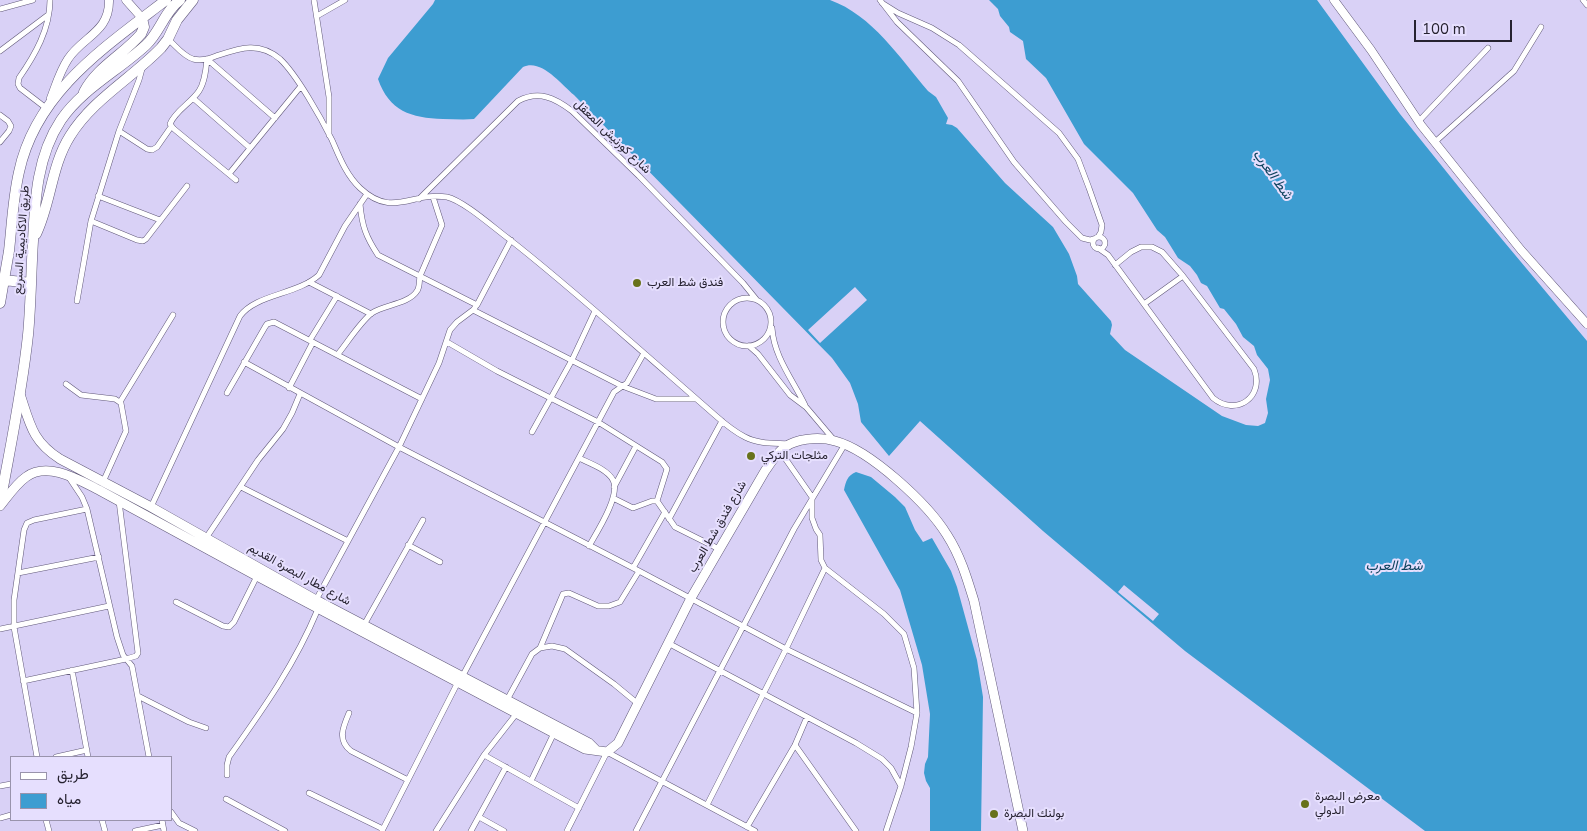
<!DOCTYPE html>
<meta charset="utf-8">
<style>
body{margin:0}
#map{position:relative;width:1587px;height:831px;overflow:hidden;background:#d9d1f6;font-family:"Nunito Sans",Vazirmatn,sans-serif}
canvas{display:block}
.legend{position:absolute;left:10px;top:756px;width:162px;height:65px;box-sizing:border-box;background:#e6dffe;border:1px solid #9993ac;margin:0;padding:6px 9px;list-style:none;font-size:15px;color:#262230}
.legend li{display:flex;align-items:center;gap:10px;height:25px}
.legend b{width:25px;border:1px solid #9993ac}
.scale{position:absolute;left:1414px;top:20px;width:98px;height:22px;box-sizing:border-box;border:2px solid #262230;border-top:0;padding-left:6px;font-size:15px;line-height:18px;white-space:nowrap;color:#262230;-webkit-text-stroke:4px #e6dffe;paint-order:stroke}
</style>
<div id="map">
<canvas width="1587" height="831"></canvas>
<ul class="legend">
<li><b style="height:6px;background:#fff"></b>طريق</li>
<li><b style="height:14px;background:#3d9dd1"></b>مياه</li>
</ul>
<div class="scale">100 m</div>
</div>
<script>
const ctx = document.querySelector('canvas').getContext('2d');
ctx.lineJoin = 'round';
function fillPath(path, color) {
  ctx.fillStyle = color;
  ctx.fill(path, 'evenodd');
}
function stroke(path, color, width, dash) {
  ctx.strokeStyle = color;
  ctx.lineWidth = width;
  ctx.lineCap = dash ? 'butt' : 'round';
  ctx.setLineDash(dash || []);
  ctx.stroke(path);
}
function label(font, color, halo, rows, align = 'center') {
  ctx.font = font + ' "Nunito Sans",Vazirmatn,sans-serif';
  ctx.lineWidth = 4;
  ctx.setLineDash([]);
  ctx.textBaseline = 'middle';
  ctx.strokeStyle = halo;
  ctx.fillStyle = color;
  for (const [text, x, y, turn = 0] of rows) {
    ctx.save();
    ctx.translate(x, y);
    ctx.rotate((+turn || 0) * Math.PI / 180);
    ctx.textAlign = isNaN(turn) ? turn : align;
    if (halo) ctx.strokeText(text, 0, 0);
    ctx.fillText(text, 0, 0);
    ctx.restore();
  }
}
fillPath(new Path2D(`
 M 435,0 L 830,0 C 872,15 900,58 928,91 L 936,97 L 948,118 L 946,124 L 952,125 L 957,128 L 1005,183 L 1053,227 L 1069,254 L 1077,276 L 1078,284 L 1111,321 L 1112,325 L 1110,334 L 1125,350 L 1222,416 L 1246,425 L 1258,426 L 1265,423 L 1268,413 L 1266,399 L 1270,380 L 1268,369 L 1257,355 L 1254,346 L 1243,337 L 1236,324 L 1224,309 L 1220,308 L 1207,286 L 1201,283 L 1197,275 L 1190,266 L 1178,258 L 1165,237 L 1157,230 L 1133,193 L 1084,144 L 1046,78 L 1026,59 L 1023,41 L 1010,32 L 1009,27 L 1000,16 L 998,9 L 989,0 L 1317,0 L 1400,114 L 1470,201 L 1587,341 L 1587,831 L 1425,831 L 1185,651 L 1043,531 L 920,421 L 889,456 L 861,422 L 858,404 L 850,383 L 832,358 L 574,95 C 561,84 541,58 523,67 L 474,119 C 463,120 453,119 443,119 C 411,118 389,111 378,79 L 388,58 L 433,4 Z
 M 856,472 L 871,477 L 895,497 L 905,507 L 915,530 L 923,542 L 932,538 L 951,571 L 957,587 L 977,660 L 983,697 L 981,831 L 930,831 L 930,788 L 926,781 L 924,773 L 925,764 L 928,757 L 930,714 L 922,665 L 900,590 L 844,490 C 846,481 847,476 856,472 Z`), '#3d9dd1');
fillPath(new Path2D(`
 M 855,287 L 867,300 L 820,343 L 808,330 Z
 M 1124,585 L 1159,614 L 1153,621 L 1118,592 Z`), '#d9d1f6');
const street = new Path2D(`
 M 314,0 L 329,97 L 329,135
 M 880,0 L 897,22 L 958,81 L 1014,162 L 1066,222 L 1082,238 L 1090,240 L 1096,238
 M 1583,0 L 1587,5
 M 882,3 L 898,13 L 932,28 L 959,45 L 1059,133 L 1078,159 L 1089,188 L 1102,225 L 1101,232 L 1098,237
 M 0,9 L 33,0
 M 317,16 L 345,0
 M 168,39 C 176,46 183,56 193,59 C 201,61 209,59 216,56 C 240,48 259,41 280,59 C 297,75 321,118 332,140 C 339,156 346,175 360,188 C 393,219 412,191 447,197 C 464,201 494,228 509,239 C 564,282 616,329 668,374 C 684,388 700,402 716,416 C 725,424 735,432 745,437 C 758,444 774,443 789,444
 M 0,51 L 48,15
 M 207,59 C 206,69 205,82 199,91 C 191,103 175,111 170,124 L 174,129 L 236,180
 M 207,59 L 275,118
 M 193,98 L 250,148
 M 46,108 L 20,88 L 18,84 L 19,78 C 35,55 50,29 50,0
 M 0,115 L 8,121 L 11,126 L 9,131 L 0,142
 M 1419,121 L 1488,48
 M 119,131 L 147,149 L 152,150 L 157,147 L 171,127
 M 1435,142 L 1514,71 L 1541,27
 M 229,174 L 301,86
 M 98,196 L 160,220
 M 419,199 L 518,101 C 539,90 555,98 572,111 L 639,176 L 743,283 L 756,299
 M 360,204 C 362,226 366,237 378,255 L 477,305
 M 91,221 L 137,240 L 143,241 L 146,239 L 187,186
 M1093 243a6 6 0 1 1 12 0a6 6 0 1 1-12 0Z
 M 1098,248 L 1108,255 L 1213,398 C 1236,417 1265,397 1254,369 L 1183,276 L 1162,252 L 1152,247 L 1141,247 L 1131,252 L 1115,265
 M 309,282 L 371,314
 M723 322a24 24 0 1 1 48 0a24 24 0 1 1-48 0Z
 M 77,301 L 91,221 L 119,131 L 139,80 L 142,69
 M 1144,304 L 1183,276
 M 473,310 L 622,386 L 656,399 L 696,399
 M 772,328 C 774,357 793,380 805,405
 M 310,340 L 337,296
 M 447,342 L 497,371 L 598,422 L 662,462 L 667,469 L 657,501 L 675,527 L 719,549
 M 749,346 L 758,354 L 790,395 L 806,407 L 834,440
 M 338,354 C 347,343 361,321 372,313 C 383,305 409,304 417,291 C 420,287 419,281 420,276 L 442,225 L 433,197
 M 244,362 L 399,447 L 639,571 L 786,649 L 917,713
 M 66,384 L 81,395 L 115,399 L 121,403 L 126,431 L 103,482
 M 289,388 L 313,342
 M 227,393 L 265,327 L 267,324 L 274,322 L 422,399
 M 120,402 L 173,315
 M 532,432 L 572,360 L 595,311
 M 780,451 L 812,497 L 812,518 L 816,529 L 820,535 L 821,560 L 825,568 L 884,614 L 904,634 L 914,668 L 917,713 L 911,747 L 901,786 L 886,831
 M 579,458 C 589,463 607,469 613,480 C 621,495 597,532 589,546
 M 68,476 L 82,497 L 87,509 L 117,637 L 123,655 L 132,666 L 149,757
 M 241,487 L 348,541
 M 614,487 L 636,446
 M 613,498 L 633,508 L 652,501 L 657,501
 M 151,507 L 240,316 C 256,294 297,295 319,275 L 345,226 L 367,194
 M 669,519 L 722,421
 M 206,538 L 258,460 L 283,429 L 292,413 L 300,394
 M 408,545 L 440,562
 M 633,568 L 665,512
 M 18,573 L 99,557
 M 316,600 L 399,447 L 439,363 L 450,330 L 457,322 L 473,310 L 477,305 L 511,240
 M 176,602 L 223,626 L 229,627 L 234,622 L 257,576
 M 364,625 L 423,520
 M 0,629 L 109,606
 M 668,643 L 856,743 L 882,759 L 891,768 L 901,786
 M 540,648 L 563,594 L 569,593 L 598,606 L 609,606 L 620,602 L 639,571
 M 72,670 L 88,757
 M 462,677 L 614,392 L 627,383 L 644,353
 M 23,681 L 126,659 L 136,656 L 138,653 L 119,501
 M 138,696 L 189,722 L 206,728
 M 507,700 L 532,654 L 540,648 L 552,646 L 565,649 L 614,684 L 637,703
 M 349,713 C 343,727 337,740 351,751 L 408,780
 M 795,745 L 856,831
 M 484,755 L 579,808
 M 37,757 L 14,627 L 14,600 L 24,530 L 27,523 L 34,520 L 87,509
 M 56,757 L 87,750
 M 227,775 L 227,765 L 229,757 C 264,708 295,664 318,609
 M 531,781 L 554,733
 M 0,786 L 11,784
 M 309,793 L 383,829
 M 226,799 L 285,831
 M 707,805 L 786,649 L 825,568
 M 171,812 L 179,823 L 195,831
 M 479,817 L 504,831
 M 0,818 L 11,815
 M 46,820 L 49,831
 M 102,820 L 105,831
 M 162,820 L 164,831
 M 747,827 L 795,745 L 807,717
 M 135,831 L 163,825
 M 382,831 L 458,682
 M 436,831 L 484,755 L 517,713
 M 471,831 L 506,767
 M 567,831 L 607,752 L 755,831
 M 636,831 L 794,529 L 845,444`);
const secondary = new Path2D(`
 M 126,0 L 142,18
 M 1334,0 L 1371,50 L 1421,125 L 1521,250 L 1587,324
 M 51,98 C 56,85 60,71 68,59 C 82,37 110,32 109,0`);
const primary = new Path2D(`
 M 20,394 C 30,424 32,441 60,459 L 151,507 L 316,600 L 589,743 L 596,750
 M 0,506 C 8,496 16,484 26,477 C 48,461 79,480 99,490 L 257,576 L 554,733 L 585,749 L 607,752 L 618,743 L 691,598 L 765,471 C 772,461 779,449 790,444 C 803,438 822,437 835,441 C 870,450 928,504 947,535 C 960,555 967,578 974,601 L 1023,831`);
const highway = new Path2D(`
 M 84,92 C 97,67 123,55 141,34 L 144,27 L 142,18
 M 36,234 C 51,203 51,166 70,136 C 92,100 132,78 161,48 L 168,39 L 177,20 L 193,0
 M 4,280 L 31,283
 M 0,303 C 3,286 6,268 9,251 C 12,224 13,198 19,172 C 36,92 105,47 166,0
 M 0,504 C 10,448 22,392 28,335 C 31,304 31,272 33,241 C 35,199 37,156 61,120 C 82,89 118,71 146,45 C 160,32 164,12 180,0`);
stroke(street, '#615979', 6);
stroke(secondary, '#615979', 9);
stroke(primary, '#615979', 10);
stroke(highway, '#615979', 11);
stroke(street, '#fff', 5);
stroke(secondary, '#fff', 8);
stroke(primary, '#fff', 9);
stroke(highway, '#fff', 10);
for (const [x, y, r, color] of [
 [637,283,5,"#68721b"],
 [751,456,5,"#68721b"],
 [1305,804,5,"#68721b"],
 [994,814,5,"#68721b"]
]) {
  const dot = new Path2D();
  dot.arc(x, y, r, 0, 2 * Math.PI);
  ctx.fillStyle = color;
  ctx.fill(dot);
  stroke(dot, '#e6dffe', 2);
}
label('12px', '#262230', '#e6dffe', [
 ["شارع كورنيش المعقل",612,137,44],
 ["طريق الاكاديمية السريع",22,240,-86],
 ["شارع فندق شط العرب",718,527,-60],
 ["شارع مطار البصرة القديم",299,575,29]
]);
label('12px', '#262230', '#e6dffe', [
 ["فندق شط العرب",647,283],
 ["مثلجات التركي",761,456],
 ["معرض البصرة",1315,797],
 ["الدولي",1315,811],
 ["بولنك البصرة",1004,814]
], 'left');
label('italic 14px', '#0e435e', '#e6dffe', [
 ["شط العرب",1272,175,54],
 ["شط العرب",1394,567]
]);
</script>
